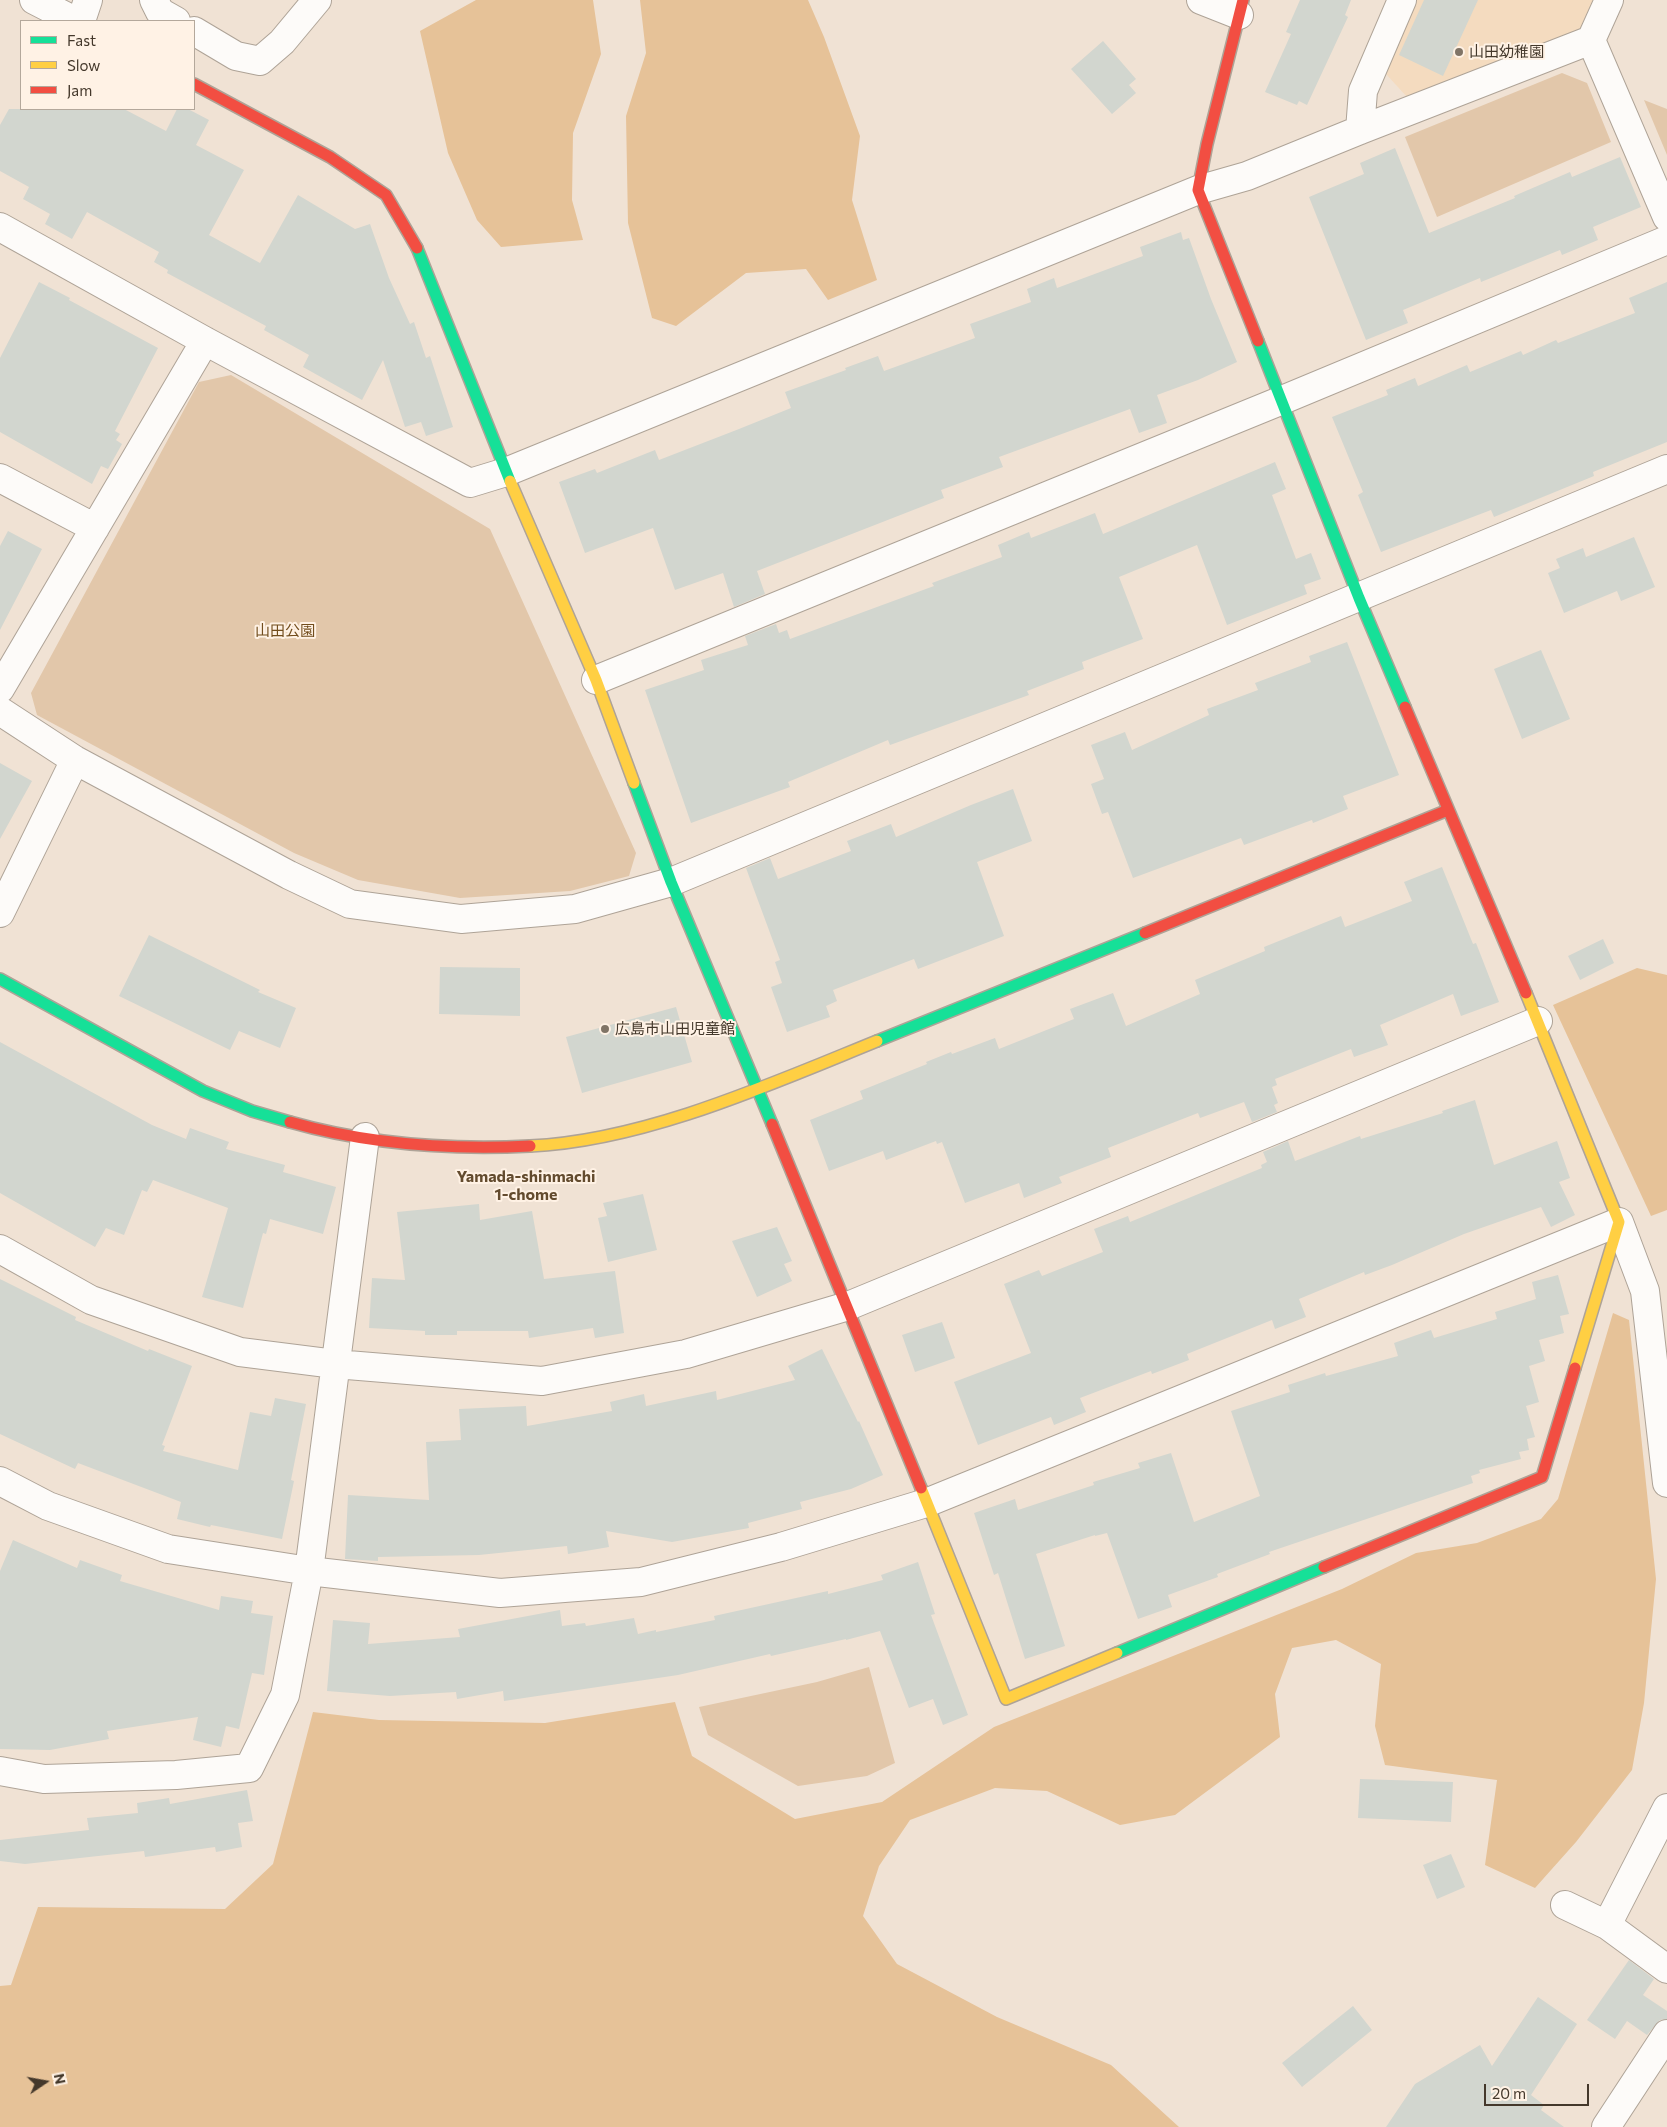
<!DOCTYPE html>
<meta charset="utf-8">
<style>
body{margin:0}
#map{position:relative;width:1667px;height:2127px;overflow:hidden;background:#f0e2d4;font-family:Commissioner,sans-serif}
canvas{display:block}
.legend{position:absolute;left:20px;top:20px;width:175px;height:90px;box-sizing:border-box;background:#fff2e5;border:1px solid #b4a89b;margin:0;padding:6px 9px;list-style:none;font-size:15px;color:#44382b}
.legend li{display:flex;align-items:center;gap:10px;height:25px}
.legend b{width:25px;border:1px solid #b4a89b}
.north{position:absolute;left:20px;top:2057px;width:50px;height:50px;-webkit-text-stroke:4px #fff2e5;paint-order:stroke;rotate:78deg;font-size:14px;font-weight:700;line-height:20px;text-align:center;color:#44382b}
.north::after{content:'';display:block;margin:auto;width:18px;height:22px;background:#44382b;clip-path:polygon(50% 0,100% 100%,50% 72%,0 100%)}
.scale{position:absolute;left:1484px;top:2084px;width:105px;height:22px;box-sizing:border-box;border:2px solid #44382b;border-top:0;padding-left:6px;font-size:15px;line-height:18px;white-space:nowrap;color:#44382b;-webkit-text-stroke:4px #fff2e5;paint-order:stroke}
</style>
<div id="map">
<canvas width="1667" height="2127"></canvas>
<ul class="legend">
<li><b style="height:6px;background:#16e098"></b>Fast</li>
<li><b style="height:6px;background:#ffcf43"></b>Slow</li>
<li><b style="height:6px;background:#f24e42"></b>Jam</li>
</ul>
<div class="north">N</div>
<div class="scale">20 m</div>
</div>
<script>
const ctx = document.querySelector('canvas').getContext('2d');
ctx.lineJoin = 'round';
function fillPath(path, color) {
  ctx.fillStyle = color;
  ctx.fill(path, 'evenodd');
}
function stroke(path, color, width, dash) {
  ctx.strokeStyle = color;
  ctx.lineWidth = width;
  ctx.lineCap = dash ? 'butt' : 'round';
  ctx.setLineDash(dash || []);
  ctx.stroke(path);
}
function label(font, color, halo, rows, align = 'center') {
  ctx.font = font + ' Commissioner,"Noto Sans JP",sans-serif';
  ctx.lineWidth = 4;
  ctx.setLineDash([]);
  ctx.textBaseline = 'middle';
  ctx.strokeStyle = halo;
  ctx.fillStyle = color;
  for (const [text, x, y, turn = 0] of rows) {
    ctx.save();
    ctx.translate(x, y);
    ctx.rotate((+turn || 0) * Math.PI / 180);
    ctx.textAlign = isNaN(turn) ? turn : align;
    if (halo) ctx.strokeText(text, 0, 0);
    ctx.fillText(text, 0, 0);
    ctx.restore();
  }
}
fillPath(new Path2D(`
 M 1417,0 L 1593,0 L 1581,29 L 1407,97 L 1386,74 Z`), '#f4dbbf');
fillPath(new Path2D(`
 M 1562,73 L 1587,83 L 1611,142 L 1437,217 L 1405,137 Z
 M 1644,100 L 1667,109 L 1667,155 Z
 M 231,375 L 490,529 L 636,853 L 629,876 L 570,891 L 460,898 L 358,880 L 294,853 L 37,715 L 31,693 L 199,382 Z
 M 869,1667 L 895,1763 L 867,1776 L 798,1786 L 708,1735 L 699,1707 L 817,1682 Z`), '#e2c7aa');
fillPath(new Path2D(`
 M 476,0 L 593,0 L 601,54 L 573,133 L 572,200 L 583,240 L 501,247 L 477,220 L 448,153 L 420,31 Z
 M 640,0 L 808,0 L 824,37 L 860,136 L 852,200 L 877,280 L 828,300 L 806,269 L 746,273 L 676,326 L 652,318 L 628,223 L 626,116 L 646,53 Z
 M 1637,968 L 1667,975 L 1667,1210 L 1651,1216 L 1553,1005 Z
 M 1613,1313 L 1629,1320 L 1656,1579 L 1644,1703 L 1632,1770 L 1576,1842 L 1535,1888 L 1485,1865 L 1497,1780 L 1385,1765 L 1375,1726 L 1381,1664 L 1336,1640 L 1292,1648 L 1275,1694 L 1280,1737 L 1175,1815 L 1120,1825 L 1047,1791 L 995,1788 L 910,1820 L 879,1866 L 863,1916 L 897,1964 L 997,2017 L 1111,2065 L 1179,2127 L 0,2127 L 0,1986 L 11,1985 L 38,1907 L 225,1909 L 273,1864 L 313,1712 L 379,1720 L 545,1723 L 675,1702 L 692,1756 L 795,1819 L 882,1802 L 994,1727 L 1342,1589 L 1416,1553 L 1477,1543 L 1541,1519 L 1558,1499 Z`), '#e6c298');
fillPath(new Path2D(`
 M 1300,0 L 1351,0 L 1345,15 L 1348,17 L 1307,105 L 1299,101 L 1297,105 L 1265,92 L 1291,34 L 1286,32 Z
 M 1424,0 L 1478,0 L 1443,76 L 1399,55 Z
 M 1103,41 L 1136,79 L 1129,85 L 1136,93 L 1112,114 L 1071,69 Z
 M 9,109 L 124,109 L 166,131 L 177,109 L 188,109 L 209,120 L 196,145 L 244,170 L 209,235 L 260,263 L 298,195 L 355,229 L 370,224 L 389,278 L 410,324 L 414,322 L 426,358 L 430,356 L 453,427 L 426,436 L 421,422 L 405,427 L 383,360 L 362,400 L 303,367 L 309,355 L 264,330 L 266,326 L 167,273 L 168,270 L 154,262 L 159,252 L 87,212 L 72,239 L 45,224 L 50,214 L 23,199 L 29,187 L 0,171 L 0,125 Z
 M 1395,148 L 1429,233 L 1515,198 L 1514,196 L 1570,172 L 1572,177 L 1620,157 L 1641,207 L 1593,227 L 1598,240 L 1562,255 L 1560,250 L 1481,282 L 1480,278 L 1403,310 L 1408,323 L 1366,340 L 1309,197 L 1364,174 L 1360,163 Z
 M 1181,232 L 1183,240 L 1189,238 L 1211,299 L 1237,362 L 1198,380 L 1157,395 L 1167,423 L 1139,433 L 1130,409 L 999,457 L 1003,467 L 941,490 L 944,498 L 757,571 L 765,594 L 734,607 L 723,573 L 675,590 L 653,528 L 585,553 L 559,482 L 595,469 L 597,473 L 655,450 L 659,460 L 739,429 L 791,408 L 785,392 L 846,370 L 845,368 L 878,356 L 884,371 L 975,338 L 970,324 L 1031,302 L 1027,289 L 1054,278 L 1057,288 L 1143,256 L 1140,247 Z
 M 39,282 L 70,298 L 69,300 L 158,348 L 115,431 L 120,434 L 116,440 L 122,444 L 108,469 L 101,466 L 92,484 L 0,432 L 0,358 Z
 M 1667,282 L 1667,442 L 1593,472 L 1594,476 L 1494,517 L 1491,510 L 1381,552 L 1358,495 L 1363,492 L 1332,417 L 1388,395 L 1386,390 L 1415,378 L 1418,386 L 1467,365 L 1470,372 L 1521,351 L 1523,355 L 1556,340 L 1558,343 L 1635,313 L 1629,298 Z
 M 1275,462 L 1286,489 L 1272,495 L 1296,559 L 1311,553 L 1321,579 L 1304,585 L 1307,594 L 1227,625 L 1197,545 L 1119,577 L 1143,639 L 1082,662 L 1084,669 L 1027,691 L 1029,695 L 890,745 L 888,740 L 788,782 L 790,787 L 691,823 L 645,690 L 704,670 L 701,660 L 748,645 L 745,636 L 776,624 L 779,633 L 787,630 L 790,639 L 934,586 L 932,583 L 1002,557 L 998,545 L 1029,532 L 1031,538 L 1095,513 L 1103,534 Z
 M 8,531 L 42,549 L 0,630 L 0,546 Z
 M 1634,537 L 1655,587 L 1621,601 L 1617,591 L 1564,613 L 1548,573 L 1560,568 L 1556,559 L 1583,548 L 1586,557 Z
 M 1347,642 L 1399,775 L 1343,796 L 1348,809 L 1313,823 L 1312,820 L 1244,845 L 1241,838 L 1133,878 L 1108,812 L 1102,814 L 1091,784 L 1104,779 L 1091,745 L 1125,732 L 1132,750 L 1209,715 L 1207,709 L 1258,690 L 1255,683 L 1311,662 L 1309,656 Z
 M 1541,650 L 1570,719 L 1522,739 L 1494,669 Z
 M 0,763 L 32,781 L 0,839 Z
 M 1013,789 L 1032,841 L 977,862 L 1004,936 L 918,969 L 914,959 L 833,990 L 837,1001 L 826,1006 L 830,1017 L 787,1032 L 771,987 L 782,983 L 775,962 L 780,960 L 746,868 L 770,858 L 778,879 L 851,851 L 847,841 L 891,824 L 896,837 L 971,805 Z
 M 1442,867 L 1473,944 L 1476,943 L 1499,1002 L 1461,1016 L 1453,994 L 1380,1025 L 1388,1045 L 1354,1057 L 1351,1049 L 1275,1079 L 1277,1085 L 1272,1087 L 1278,1103 L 1274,1105 L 1277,1112 L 1252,1122 L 1244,1102 L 1200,1118 L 1198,1113 L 1108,1148 L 1111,1157 L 1059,1177 L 1062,1183 L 1024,1198 L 1019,1183 L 965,1203 L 942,1142 L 937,1144 L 936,1141 L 886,1160 L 883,1151 L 829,1171 L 810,1120 L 863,1099 L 860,1091 L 927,1064 L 926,1062 L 951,1052 L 952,1054 L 995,1038 L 999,1049 L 1074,1019 L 1070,1009 L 1113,993 L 1126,1026 L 1200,994 L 1195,980 L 1265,951 L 1264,947 L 1341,916 L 1345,927 L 1412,901 L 1404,882 Z
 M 149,935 L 260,990 L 258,992 L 296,1008 L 280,1048 L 239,1031 L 230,1050 L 119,996 Z
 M 1603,939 L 1614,963 L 1580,980 L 1568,956 Z
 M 440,967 L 520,968 L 520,1016 L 439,1014 Z
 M 676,1007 L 692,1062 L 582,1093 L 566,1037 Z
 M 0,1042 L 152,1125 L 186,1139 L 190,1128 L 229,1142 L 226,1149 L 285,1165 L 283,1172 L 336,1187 L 323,1234 L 270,1219 L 266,1234 L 263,1233 L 243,1308 L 202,1297 L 228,1208 L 153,1180 L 147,1192 L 142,1190 L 124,1235 L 106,1228 L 95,1247 L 0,1193 Z
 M 1475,1100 L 1494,1165 L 1557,1141 L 1570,1178 L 1559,1182 L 1575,1215 L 1551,1227 L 1541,1207 L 1464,1234 L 1392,1265 L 1365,1275 L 1364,1272 L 1299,1299 L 1306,1317 L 1275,1329 L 1272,1320 L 1187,1354 L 1189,1360 L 1152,1374 L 1151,1371 L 1080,1398 L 1086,1412 L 1054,1425 L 1051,1417 L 978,1445 L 954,1382 L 1031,1353 L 1004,1284 L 1039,1270 L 1042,1276 L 1103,1252 L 1094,1229 L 1128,1216 L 1130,1222 L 1262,1168 L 1261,1165 L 1267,1162 L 1263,1152 L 1288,1141 L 1295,1161 L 1360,1136 L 1361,1139 L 1443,1113 L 1442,1111 Z
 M 643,1194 L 657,1250 L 608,1262 L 598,1218 L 607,1216 L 603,1203 Z
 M 479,1204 L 480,1220 L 532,1211 L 544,1279 L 615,1271 L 624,1333 L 595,1338 L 593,1328 L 529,1338 L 528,1331 L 457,1331 L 457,1335 L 425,1335 L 425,1331 L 369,1328 L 372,1278 L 405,1280 L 397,1212 Z
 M 777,1227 L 792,1261 L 784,1264 L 792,1281 L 757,1297 L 732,1241 Z
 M 1558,1275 L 1569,1314 L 1560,1316 L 1564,1333 L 1539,1340 L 1545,1361 L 1529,1366 L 1539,1402 L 1526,1406 L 1535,1437 L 1527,1439 L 1529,1450 L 1519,1452 L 1521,1459 L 1479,1470 L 1480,1473 L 1471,1476 L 1473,1483 L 1269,1552 L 1270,1554 L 1217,1574 L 1218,1577 L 1168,1595 L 1172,1607 L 1138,1619 L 1107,1533 L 1095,1536 L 1095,1535 L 1036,1554 L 1065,1646 L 1025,1659 L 998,1573 L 994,1575 L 974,1513 L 1015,1499 L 1018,1510 L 1094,1485 L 1093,1482 L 1140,1468 L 1138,1463 L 1171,1453 L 1194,1522 L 1260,1496 L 1231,1411 L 1290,1392 L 1288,1385 L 1325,1373 L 1326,1376 L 1398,1356 L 1394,1343 L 1431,1330 L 1434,1338 L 1497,1319 L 1495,1312 L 1536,1299 L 1532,1282 Z
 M 0,1279 L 76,1317 L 75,1320 L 148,1351 L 149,1349 L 192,1366 L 162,1445 L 165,1446 L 163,1451 L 238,1470 L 250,1412 L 271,1416 L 275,1398 L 306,1404 L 291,1480 L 294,1481 L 282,1539 L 211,1525 L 210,1527 L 177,1519 L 181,1502 L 78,1463 L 75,1469 L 0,1434 Z
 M 942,1322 L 955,1358 L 915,1372 L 902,1335 Z
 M 822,1349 L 858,1422 L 859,1421 L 883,1475 L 851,1489 L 800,1502 L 802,1509 L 748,1523 L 749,1528 L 672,1542 L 606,1531 L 609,1547 L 568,1554 L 567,1546 L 479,1555 L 378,1557 L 378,1561 L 345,1559 L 348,1495 L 429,1500 L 426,1442 L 461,1440 L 459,1409 L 526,1406 L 527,1426 L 612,1411 L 610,1402 L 644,1394 L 646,1406 L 716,1391 L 717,1400 L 795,1380 L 788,1366 Z
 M 13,1540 L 77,1568 L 80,1560 L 122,1575 L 120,1581 L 219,1610 L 221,1596 L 253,1601 L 251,1613 L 273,1616 L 264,1675 L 252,1673 L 239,1729 L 226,1726 L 221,1747 L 193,1740 L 198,1717 L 107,1731 L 109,1739 L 50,1750 L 0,1749 L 0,1571 Z
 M 918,1562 L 935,1614 L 931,1615 L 968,1715 L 943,1725 L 933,1699 L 909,1708 L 880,1631 L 846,1640 L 846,1639 L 771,1656 L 770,1654 L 678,1675 L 504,1701 L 503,1691 L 457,1699 L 456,1692 L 390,1696 L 327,1691 L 333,1620 L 370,1623 L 368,1644 L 460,1637 L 458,1629 L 560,1610 L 562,1626 L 585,1623 L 586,1626 L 634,1618 L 638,1634 L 656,1630 L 656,1632 L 715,1620 L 714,1616 L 828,1591 L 828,1594 L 883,1580 L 881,1575 Z
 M 1360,1779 L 1453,1782 L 1451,1822 L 1358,1818 Z
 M 247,1790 L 253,1821 L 238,1823 L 242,1847 L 216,1852 L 215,1847 L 145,1857 L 144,1851 L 25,1864 L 0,1861 L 0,1840 L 89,1830 L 87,1818 L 138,1813 L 137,1803 L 169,1798 L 170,1804 Z
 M 1451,1854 L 1465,1887 L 1437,1899 L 1423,1865 Z
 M 1629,1960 L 1654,1979 L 1643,1995 L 1667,2011 L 1667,2019 L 1660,2020 L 1647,2035 L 1627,2021 L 1615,2039 L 1587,2020 Z
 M 1538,1997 L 1577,2024 L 1531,2095 L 1544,2105 L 1541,2110 L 1564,2127 L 1386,2127 L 1415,2084 L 1480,2045 L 1492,2066 Z
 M 1353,2006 L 1372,2030 L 1302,2087 L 1282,2063 Z`), '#d2d6cf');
const street = new Path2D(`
 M 34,0 L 75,21
 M 154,0 L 160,12 L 176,21
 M 1201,0 L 1239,15
 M 81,21 L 88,0
 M 194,31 L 236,56 L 260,61 L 282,42 L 317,0
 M 1591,40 L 1667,217
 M 1360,130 L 1363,91 L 1402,0
 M 0,227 L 205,341 L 470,483 L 506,472 L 1198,190 L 1247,176 L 1360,130 L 1591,40 L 1609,0
 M 0,478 L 95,528
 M 596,680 L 1280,401 L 1667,240
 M 0,689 L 205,341
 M 0,711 L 75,760 L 289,875 L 350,904 L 461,919 L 575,909 L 671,882 L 1667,469
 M 0,913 L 75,760
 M 0,1249 L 91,1300 L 240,1352 L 335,1364 L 542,1381 L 686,1354 L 848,1306 L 1538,1021
 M 0,1481 L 48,1506 L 168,1549 L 309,1571 L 500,1593 L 641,1582 L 781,1547 L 926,1503 L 1619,1222 L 1645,1291 L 1667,1483
 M 0,1771 L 44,1779 L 176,1775 L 249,1768 L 285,1695 L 309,1571 L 365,1137
 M 1565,1905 L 1607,1925 L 1667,1969
 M 1607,1925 L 1667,1808
 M 1606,2127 L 1667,2034`);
const fast = new Path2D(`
 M 417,248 L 510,481
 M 1258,341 L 1359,598 L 1405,707
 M 634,783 L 671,882 L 772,1124
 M 0,979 L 203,1091 L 252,1111 L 290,1122
 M 877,1041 L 1145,933
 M 1117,1653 L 1324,1567`);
const slow = new Path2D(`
 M 510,481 L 596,680 L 634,783
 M 1526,993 L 1619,1222 L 1575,1368
 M 530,1146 C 644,1141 771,1084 877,1041
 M 921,1488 L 1006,1699 L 1117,1653`);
const jam = new Path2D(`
 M 1243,0 L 1207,144 L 1198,190 L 1258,341
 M 194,84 L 330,157 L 386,195 L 417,248
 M 1405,707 L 1526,993
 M 1145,933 L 1448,810
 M 290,1122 C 367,1144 450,1150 530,1146
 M 772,1124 L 921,1488
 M 1324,1567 L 1542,1477 L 1575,1368`);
stroke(street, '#aea397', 30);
stroke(fast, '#aea397', 14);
stroke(slow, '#aea397', 14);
stroke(jam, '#aea397', 14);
stroke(street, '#fdfbf9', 28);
stroke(fast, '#16e098', 11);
stroke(slow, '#ffcf43', 11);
stroke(jam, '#f24e42', 11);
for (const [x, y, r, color] of [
 [1459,52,5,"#807466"],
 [605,1029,5,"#807466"]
]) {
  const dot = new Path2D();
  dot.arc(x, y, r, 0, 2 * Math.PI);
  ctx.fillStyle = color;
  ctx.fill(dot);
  stroke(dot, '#fff2e5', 2);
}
label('15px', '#44382b', '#fff2e5', [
 ["山田幼稚園",1469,52],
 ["広島市山田児童館",615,1029]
], 'left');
label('15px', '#724d1d', '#fff2e5', [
 ["山田公園",285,631]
]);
label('bold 16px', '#634b2e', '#fff2e5', [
 ["Yamada-shinmachi",526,1177],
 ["1-chome",526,1195]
]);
</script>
